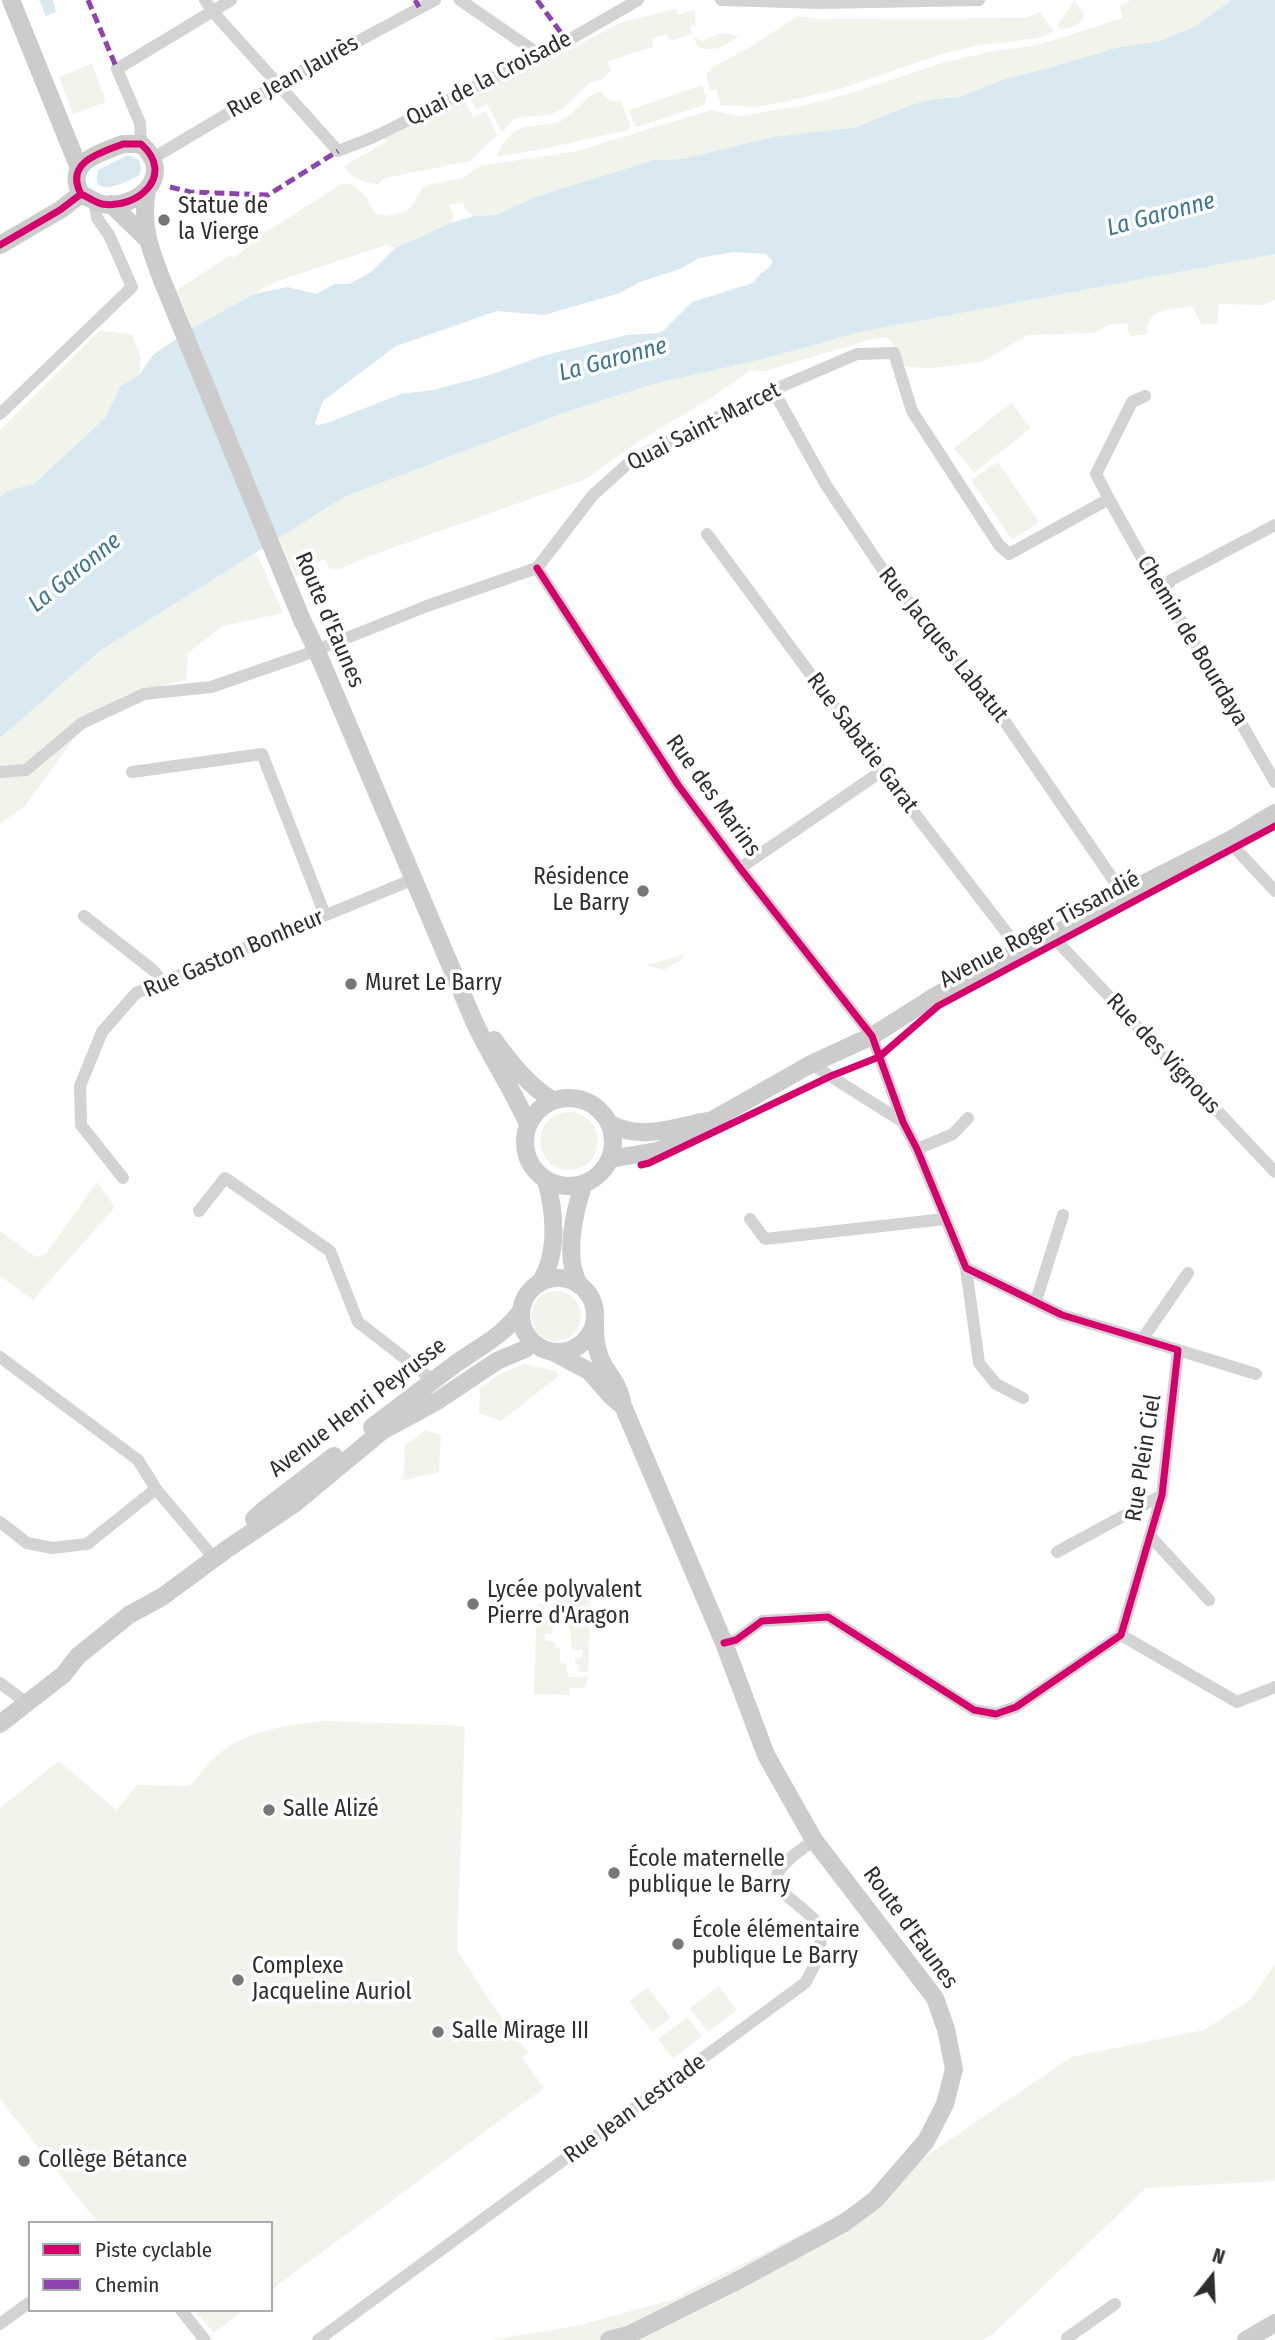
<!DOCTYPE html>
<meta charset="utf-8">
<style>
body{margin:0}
#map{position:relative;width:1275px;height:2340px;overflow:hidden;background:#fff;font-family:"Fira Sans Condensed",sans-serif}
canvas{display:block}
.legend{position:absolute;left:28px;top:2221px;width:245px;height:91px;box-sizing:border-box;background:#fff;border:2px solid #ababab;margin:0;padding:9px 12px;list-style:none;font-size:21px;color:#2e2e2e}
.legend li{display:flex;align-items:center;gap:14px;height:35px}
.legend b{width:35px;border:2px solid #ababab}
.north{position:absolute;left:1177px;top:2242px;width:70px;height:70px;-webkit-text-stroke:5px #fff;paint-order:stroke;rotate:18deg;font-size:19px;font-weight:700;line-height:28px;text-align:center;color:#2e2e2e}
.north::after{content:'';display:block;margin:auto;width:24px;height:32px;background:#2e2e2e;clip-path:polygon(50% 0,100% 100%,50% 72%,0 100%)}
</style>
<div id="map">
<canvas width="1275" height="2340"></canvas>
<ul class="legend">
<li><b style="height:9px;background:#d6006c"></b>Piste cyclable</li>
<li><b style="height:9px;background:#8e44ad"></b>Chemin</li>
</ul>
<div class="north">N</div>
</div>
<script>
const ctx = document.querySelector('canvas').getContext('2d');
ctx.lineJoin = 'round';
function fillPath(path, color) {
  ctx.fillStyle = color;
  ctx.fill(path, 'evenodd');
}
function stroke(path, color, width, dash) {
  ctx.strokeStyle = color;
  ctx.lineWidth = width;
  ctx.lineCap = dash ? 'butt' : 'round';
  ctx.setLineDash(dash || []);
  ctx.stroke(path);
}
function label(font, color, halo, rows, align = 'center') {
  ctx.font = font + ' "Fira Sans Condensed",sans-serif';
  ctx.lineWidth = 7;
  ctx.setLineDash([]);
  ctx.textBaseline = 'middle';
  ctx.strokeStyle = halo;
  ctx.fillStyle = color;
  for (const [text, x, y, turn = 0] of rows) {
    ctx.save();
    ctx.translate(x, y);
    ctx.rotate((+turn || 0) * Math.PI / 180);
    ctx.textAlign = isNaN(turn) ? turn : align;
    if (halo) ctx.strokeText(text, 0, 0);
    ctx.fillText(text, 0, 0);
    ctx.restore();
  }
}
fillPath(new Path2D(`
 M 1074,0 L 1085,15 C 1081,25 1071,28 1061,30 L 1058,25 Z
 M 1131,0 L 1232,0 L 1196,26 L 1160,41 L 1116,48 L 1053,67 L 1005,79 L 960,97 L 934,99 L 911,105 L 857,127 L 773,137 L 683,159 L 654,160 L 535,197 L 496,215 L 474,216 L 464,208 L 464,203 L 449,205 L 454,215 L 451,223 L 395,248 L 386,245 L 275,282 L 192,328 L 177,290 L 231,255 L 234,258 L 260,236 L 343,183 L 353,185 L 359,190 L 366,197 L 376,214 L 386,216 L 405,212 L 412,206 L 422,189 L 428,185 L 463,178 L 480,166 L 577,151 L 711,110 L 740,116 L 805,105 L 851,93 L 942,63 L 998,50 L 1035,46 L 1123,18 L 1120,6 Z
 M 676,9 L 678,15 L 694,10 L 696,25 L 690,27 L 694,37 L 702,41 L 721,33 L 740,36 C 726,44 713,55 698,46 L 692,34 L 670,41 L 666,34 L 652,38 L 653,47 L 608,61 L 611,71 L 601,80 L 589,83 L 564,108 L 552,114 L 514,119 L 502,132 L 487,104 L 476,109 L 470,98 L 479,94 L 478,91 L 557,56 L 622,22 Z
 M 1040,12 L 1054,32 L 1037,38 L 976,46 L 942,54 L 843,88 L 784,102 L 754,107 L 721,105 L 716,89 L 710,90 L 706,75 L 713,67 L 750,47 L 798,16 L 818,19 L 1015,18 L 1025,18 Z
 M 92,64 L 106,102 L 73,114 L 59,77 Z
 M 702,85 L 706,97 L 704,105 L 637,127 L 634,125 L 629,110 Z
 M 601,91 C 606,100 612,103 621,101 L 630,126 L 628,130 L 538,150 L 497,156 C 500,148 505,139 513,133 C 525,122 546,128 561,121 C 576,113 585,95 601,91 Z
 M 464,98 L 473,117 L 486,111 L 497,135 L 470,161 L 385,178 L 378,184 C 364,183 351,178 344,166 L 386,142 L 383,137 Z
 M 1275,254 L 1275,300 L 1263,305 L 1219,304 L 1217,323 L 1202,325 L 1192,306 C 1172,312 1147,305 1147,334 L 1131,336 L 1129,334 L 1127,323 L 1109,325 L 1093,333 L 1028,335 L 981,362 L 932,368 L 907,367 L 900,362 L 894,345 L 887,338 L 876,338 L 765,371 L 751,370 L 714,396 L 639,441 L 586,479 L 356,561 C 349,566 338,572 329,568 L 325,559 L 316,563 L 320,572 L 295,576 L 279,538 L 344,497 L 569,411 L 657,383 L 763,359 L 860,332 Z
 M 100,330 L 132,335 L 141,357 L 139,375 L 121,386 L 105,418 L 34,484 L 7,491 L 0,497 L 0,430 Z
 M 1011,403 L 1031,428 L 974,473 L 954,448 Z
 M 998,462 L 1039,522 L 1012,540 L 971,480 Z
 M 256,552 L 283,613 L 223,626 L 188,653 L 186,680 L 128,694 L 91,715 L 25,806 L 0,824 L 0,738 L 101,650 Z
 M 686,954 L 681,960 L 664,970 L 647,965 Z
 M540 1141a29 29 0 1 1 58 0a29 29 0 1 1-58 0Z
 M 97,1182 L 115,1207 L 33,1300 L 0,1276 L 0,1231 L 36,1257 L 45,1255 Z
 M531 1316a25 25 0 1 1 50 0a25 25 0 1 1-50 0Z
 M 524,1364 L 556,1371 L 559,1376 L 501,1421 L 479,1413 L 480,1388 L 503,1373 Z
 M 425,1430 L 441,1435 L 439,1472 L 403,1480 L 405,1446 Z
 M 554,1588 L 591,1590 L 588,1672 L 579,1672 L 579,1665 L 575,1664 L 575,1658 L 582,1658 L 583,1650 L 572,1649 L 570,1627 L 566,1627 L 565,1619 L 557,1619 L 557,1611 L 569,1611 L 569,1605 L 557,1604 Z
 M 537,1603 L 545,1603 L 542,1618 L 550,1619 L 549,1626 L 553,1626 L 552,1634 L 545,1633 L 545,1640 L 556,1642 L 555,1648 L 560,1649 L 560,1663 L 567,1664 L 566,1672 L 569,1673 L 568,1677 L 588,1677 L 585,1688 L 570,1688 L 570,1695 L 534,1694 Z
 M 325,1721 L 465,1726 L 457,1950 L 496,2010 L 528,2052 L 522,2058 L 544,2088 L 271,2290 L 271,2223 L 98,2223 L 0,2099 L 0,1808 L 59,1761 L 116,1810 L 137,1785 L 190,1786 C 197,1778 204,1768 211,1761 C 241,1731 285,1725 325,1721 Z
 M 1275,1964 L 1275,2181 L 1146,2188 L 994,2333 L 983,2340 L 490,2340 L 581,2325 L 674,2299 L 844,2212 L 1071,2057 L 1204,2030 L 1251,1999 Z
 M 719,1986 L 737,2010 L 708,2032 L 690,2008 Z
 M 648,1987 L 671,2018 L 652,2032 L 629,2001 Z
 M 687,2017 L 702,2036 L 673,2059 L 658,2039 Z
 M 194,2310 L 244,2310 L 214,2333 Z`), '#f1f4eb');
fillPath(new Path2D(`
 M 39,0 L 53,0 L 56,12 L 46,16 Z
 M 1232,0 L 1275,0 L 1275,254 L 860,332 L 763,359 L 657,383 L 569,411 L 344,497 L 101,650 L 0,738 L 0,497 L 7,491 L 34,484 L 105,418 L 121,386 L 139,375 L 154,354 L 192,328 L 254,294 L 288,287 L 316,294 L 335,284 L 349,284 L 370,273 L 395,248 L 451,223 L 474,216 L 496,215 L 535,197 L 654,160 L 683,159 L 773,137 L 857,127 L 911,105 L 934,99 L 960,97 L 1005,79 L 1053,67 L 1116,48 L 1160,41 L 1196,26 ZM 734,252 L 766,254 L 773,261 C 769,272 758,272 753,283 L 692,302 L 664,330 L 658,333 L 627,335 L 542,356 L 490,375 L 433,390 L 401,394 L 327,423 L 317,425 L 315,423 L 323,401 L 396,346 L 497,311 L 544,315 L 620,293 L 640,282 L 680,269 L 699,258 Z
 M 126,156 L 130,156 L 139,160 L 141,168 L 139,175 C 127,182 90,201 98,170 Z`), '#d8e9f1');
stroke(new Path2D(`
 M 205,0 L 213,12 L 338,151 L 374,137 L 567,41 L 638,0
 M 460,0 L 540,55
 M 721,0 L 820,3 L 979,0
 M 141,144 L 140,123 L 117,69 L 231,0
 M 153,158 L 278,84 L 435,0
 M 773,390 L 826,485 L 881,567 L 1001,716 L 1123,894
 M 0,414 L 132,287 L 109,235 L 97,218 L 94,201
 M 1109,499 L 1096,474 L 1132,402 L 1145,396
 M 707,534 L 882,771 L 1020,950
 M 537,568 L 678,785 L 740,868 L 872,1036 L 903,1122 L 917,1149 L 966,1268 L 1062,1315 L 1178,1350 L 1162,1495 L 1121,1635 L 1016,1707 L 996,1714 L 974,1710 L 828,1617 L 762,1621 L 736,1640 L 724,1643
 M 1163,591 L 1171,580 L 1275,525
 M 0,772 L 26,770 L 82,723 L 144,694 L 211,687 L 304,655 L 427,606 L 537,568 L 593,495 L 633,459 L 773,390 L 857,354 L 894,353 L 912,411 L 999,545 L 1009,554 L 1109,499 L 1153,578 L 1163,591 L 1200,652 L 1275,782
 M 132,772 L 262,754 L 325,915
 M 1230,840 L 1235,848 L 1275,891
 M 740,868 L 882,771
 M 84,916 L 153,970 L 163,982
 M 1052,936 L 1275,1172
 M 811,1064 L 903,1122
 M 917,1149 L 953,1134 L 968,1118
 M 123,1178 L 81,1125 L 80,1086 L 102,1032 L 136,993 L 414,879
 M 199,1211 L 225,1178 L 330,1251 L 358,1322 L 434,1381
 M 750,1219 L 765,1239 L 945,1219
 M 966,1268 L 979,1363 L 996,1384 L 1023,1398
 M 1036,1301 L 1063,1215
 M 1143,1338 L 1188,1273
 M 1178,1350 L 1256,1374
 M 0,1357 L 138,1460 L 156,1489 L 214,1558
 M 0,1522 L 27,1543 L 52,1548 L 87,1544 L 156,1489
 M 1151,1537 L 1209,1600
 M 1057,1552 L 1162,1495
 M 1121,1635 L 1237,1702 L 1275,1687
 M 0,1683 L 27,1703
 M 181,2310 L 205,2340
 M 0,2324 L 30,2302
 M 318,2340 L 805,1983 C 814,1968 823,1950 820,1931 C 816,1909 768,1894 778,1873 C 784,1860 803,1849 814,1840
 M 1069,2340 L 1067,2338 L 1115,2304`), '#d3d3d3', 12);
stroke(new Path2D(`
 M 11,0 L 79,168
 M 123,144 L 141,144 C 177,176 136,210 102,204 C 94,202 88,197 81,194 C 64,162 100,153 123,144 Z
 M 147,189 C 141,226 149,246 162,280 L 302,620 L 316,649 L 473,1019 C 489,1055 512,1088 528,1124
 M 111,204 L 146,238
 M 0,245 L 60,210 L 81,194
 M 494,1040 C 511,1063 528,1085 552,1100
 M525 1142a44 44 0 1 1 88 0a44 44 0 1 1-88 0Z
 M 610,1124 C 642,1141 673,1127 707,1121
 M 610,1159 L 657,1151 L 683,1140 L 714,1119 L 811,1064 L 872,1036 L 932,998 L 1020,950 L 1052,936 L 1123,894 L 1230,840 L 1275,813
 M521 1315a37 37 0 1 1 74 0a37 37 0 1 1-74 0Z
 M 539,1284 C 559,1255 555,1212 546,1180
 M 580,1286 C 563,1259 574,1212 584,1183
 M 595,1320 C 595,1334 595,1347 601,1360 C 611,1380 618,1381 623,1406 L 724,1643 L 766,1755 L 814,1840 L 935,1998 L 946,2029 L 954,2069 L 945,2104 L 926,2141 L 875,2200 L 844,2223 L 735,2282 L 628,2335 L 609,2340
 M 553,1352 L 589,1371 L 611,1396 L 623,1406
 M 372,1427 C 400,1406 427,1385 454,1365 C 481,1345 500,1339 521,1311
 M 254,1519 L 265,1509 L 334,1456
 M 0,1724 L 63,1675 L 78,1656 L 129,1615 L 162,1597 L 227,1549 L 294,1504 L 382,1431 L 437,1401 L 497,1361 L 525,1349 L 533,1343
 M 1246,2340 L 1275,2323`), '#ccc', 18);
stroke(new Path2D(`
 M 88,0 L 117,69
 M 415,0 L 419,7
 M 537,0 L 567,41
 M 170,187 L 190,192 L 268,195 L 338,151`), '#8e44ad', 5, [10, 5]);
stroke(new Path2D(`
 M 123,144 L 141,144 C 177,176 136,210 102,204 C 94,202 88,197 81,194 C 64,162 100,153 123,144 Z
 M 0,245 L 60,210 L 81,194
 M 537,568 L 678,785 L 740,868 L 872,1036 L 903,1122 L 917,1149 L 966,1268 L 1062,1315 L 1178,1350 L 1162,1495 L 1121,1635 L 1016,1707 L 996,1714 L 974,1710 L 828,1617 L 762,1621 L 736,1640 L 724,1643
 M 641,1165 L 649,1163 L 831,1076 L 879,1057 L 938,1006 L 1275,826`), '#d6006c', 7);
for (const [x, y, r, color] of [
 [164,220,7,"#777"],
 [643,891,7,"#777"],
 [351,984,7,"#777"],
 [473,1604,7,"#777"],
 [269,1810,7,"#777"],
 [614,1873,7,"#777"],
 [678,1944,7,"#777"],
 [238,1980,7,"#777"],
 [438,2032,7,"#777"],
 [24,2161,7,"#777"]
]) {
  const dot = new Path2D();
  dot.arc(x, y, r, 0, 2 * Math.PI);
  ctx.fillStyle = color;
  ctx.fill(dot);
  stroke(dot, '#fff', 2.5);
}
label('23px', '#2e2e2e', '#fff', [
 ["Rue Jean Jaurès",293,77,-29],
 ["Quai de la Croisade",489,79,-27],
 ["Quai Saint-Marcet",704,427,-27],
 ["Route d'Eaunes",329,620,67],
 ["Chemin de Bourdaya",1192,641,59],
 ["Rue Jacques Labatut",943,645,51],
 ["Rue Sabatie Garat",862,743,53],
 ["Rue des Marins",713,796,54],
 ["Avenue Roger Tissandié",1040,930,-28],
 ["Rue Gaston Bonheur",234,954,-23],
 ["Rue des Vignous",1163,1054,47],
 ["Avenue Henri Peyrusse",358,1408,-37],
 ["Rue Plein Ciel",1144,1458,-81],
 ["Route d'Eaunes",910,1928,54],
 ["Rue Jean Lestrade",635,2109,-36]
]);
label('23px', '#2e2e2e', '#fff', [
 ["Statue de",178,207],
 ["la Vierge",178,233],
 ["Résidence",629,878,"right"],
 ["Le Barry",629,904,"right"],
 ["Muret Le Barry",365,984],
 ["Lycée polyvalent",487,1591],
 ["Pierre d'Aragon",487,1617],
 ["Salle Alizé",283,1810],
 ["École maternelle",628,1860],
 ["publique le Barry",628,1886],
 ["École élémentaire",692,1931],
 ["publique Le Barry",692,1957],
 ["Complexe",252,1967],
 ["Jacqueline Auriol",252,1993],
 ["Salle Mirage III",452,2032],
 ["Collège Bétance",38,2161]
], 'left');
label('italic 24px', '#3c768f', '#fff', [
 ["La Garonne",1161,215,-15],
 ["La Garonne",613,360,-15],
 ["La Garonne",75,573,-39]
]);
</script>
